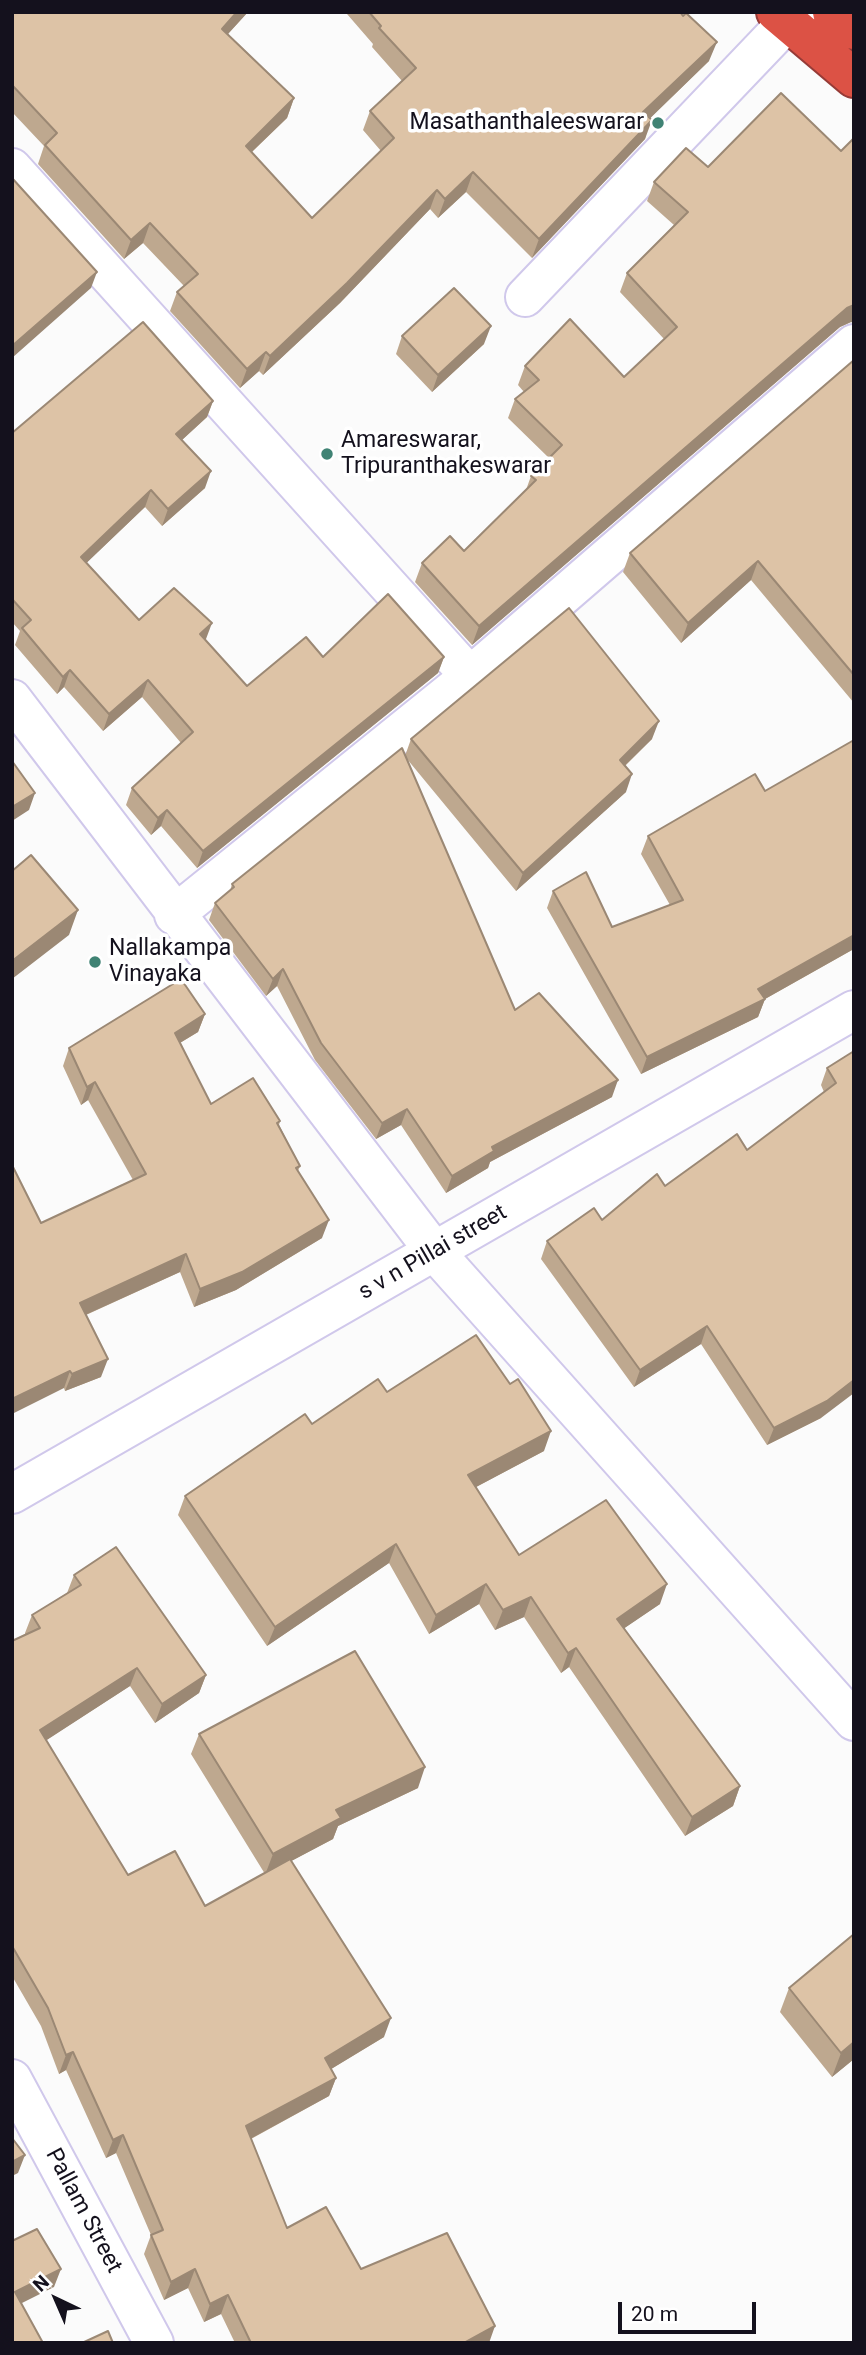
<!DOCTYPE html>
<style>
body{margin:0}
#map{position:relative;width:866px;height:2355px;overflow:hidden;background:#fbfbfb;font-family:Roboto,sans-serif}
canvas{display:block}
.frame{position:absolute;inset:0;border:14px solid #14111d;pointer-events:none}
.north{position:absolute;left:21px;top:2264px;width:70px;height:70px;-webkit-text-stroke:5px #fff;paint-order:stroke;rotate:316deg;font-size:19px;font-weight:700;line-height:28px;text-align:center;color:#14111d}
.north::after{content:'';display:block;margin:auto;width:24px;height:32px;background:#14111d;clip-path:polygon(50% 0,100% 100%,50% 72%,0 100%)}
.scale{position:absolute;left:618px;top:2302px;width:138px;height:32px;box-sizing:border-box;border:4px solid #14111d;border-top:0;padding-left:9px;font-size:21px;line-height:24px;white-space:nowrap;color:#14111d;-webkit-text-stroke:5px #fff;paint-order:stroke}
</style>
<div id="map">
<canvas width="866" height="2355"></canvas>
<div class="frame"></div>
<div class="north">N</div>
<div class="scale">20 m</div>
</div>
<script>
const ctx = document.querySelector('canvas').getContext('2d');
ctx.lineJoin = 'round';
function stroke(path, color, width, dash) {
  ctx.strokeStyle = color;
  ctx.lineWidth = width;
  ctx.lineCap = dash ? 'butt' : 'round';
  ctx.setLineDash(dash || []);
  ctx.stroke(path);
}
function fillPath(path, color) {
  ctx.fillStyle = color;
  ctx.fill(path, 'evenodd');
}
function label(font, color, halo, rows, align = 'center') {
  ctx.font = font + ' Roboto,sans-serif';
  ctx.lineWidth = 7;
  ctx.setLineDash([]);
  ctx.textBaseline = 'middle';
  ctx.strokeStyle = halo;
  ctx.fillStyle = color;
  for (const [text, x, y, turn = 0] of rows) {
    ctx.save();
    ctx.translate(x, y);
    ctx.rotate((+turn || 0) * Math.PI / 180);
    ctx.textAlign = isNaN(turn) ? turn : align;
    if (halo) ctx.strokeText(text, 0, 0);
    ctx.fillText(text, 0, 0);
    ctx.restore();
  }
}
const minor = new Path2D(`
 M 12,168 L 470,676
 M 525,297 L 797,12
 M 12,699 L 435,1252 L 854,1721
 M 174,915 L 470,676 L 854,344
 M 12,1494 L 854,1010
 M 12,2079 L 154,2343`);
const highway = new Path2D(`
 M 776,12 L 854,78
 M 832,12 L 854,30`);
stroke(minor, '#d0c8eb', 42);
stroke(highway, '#963b37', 42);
stroke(minor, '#fff', 38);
stroke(highway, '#dc5245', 38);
fillPath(new Path2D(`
 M 12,12 L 248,12 L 228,34 L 294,98 L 287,118 L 252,152 L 312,218 L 381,151 L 363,130 L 370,111 L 402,81 L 372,47 L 373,44 L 347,14 L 347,12 L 680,12 L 709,61 L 650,118 L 645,139 L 532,258 L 466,192 L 438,218 L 430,209 L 340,303 L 263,375 L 259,371 L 240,388 L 170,311 L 177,292 L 184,286 L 143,243 L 124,259 L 38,164 L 44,146 L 12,112 Z
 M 654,182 L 851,322 L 840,327 L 472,645 L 415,582 L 422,563 L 464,551 L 526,490 L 531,476 L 549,458 L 508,418 L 515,399 L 524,392 L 518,385 L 525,366 L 624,377 L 664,339 L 620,292 L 627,273 L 674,225 L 647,201 Z
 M 402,336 L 484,344 L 432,392 L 396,354 Z
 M 854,360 L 854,703 L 751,580 L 681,643 L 623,572 L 630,553 Z
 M 213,401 L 207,417 L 182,440 L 205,488 L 162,526 L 145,507 L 86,563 L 139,620 L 205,640 L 247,686 L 323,657 L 444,657 L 438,673 L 197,868 L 161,826 L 151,835 L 126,805 L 132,788 L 181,743 L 142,697 L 103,731 L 64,687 L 57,694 L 15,645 L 20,631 L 12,622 L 12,433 Z
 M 411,739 L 652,739 L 625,766 L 626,792 L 516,891 L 407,759 L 515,1010 L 612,1097 L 490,1162 L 488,1168 L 446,1193 L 401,1125 L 376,1139 L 315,1060 L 277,986 L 266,996 L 209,920 L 215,903 L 230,891 L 232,884 L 405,756 Z
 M 854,740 L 854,952 L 852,950 L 765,999 L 758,1017 L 641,1074 L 547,908 L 553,891 L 612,927 L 670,905 L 641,854 L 648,836 L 765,791 Z
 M 205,1014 L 198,1032 L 180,1043 L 211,1104 L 280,1121 L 279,1125 L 300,1166 L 298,1171 L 322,1238 L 236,1290 L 194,1307 L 180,1272 L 86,1315 L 101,1377 L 65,1391 L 64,1388 L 41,1223 L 133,1180 L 88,1100 L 81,1105 L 63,1066 L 69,1048 Z
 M 854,1051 L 821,1418 L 767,1445 L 701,1344 L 634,1387 L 541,1259 L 547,1241 L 602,1220 L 665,1186 L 747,1150 L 824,1092 L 821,1085 L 827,1068 Z
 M 387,1392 L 544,1451 L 476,1487 L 519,1555 L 660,1604 L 624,1628 L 740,1786 L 733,1806 L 685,1836 L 569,1667 L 561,1673 L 524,1617 L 495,1630 L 479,1604 L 429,1634 L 389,1563 L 267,1646 L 178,1515 L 185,1496 L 312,1424 Z
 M 74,1575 L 206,1675 L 199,1693 L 155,1723 L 130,1686 L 46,1740 L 128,1875 L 205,1906 L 265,1874 L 191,1754 L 199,1734 L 418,1788 L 338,1826 L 333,1839 L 291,1861 L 384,2037 L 331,2069 L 336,2078 L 329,2096 L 251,2139 L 287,2228 L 489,2343 L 235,2343 L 221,2314 L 204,2322 L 188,2288 L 164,2300 L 144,2254 L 151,2235 L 116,2153 L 106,2158 L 66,2070 L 59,2074 L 41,2026 L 12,1976 L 12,1641 L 25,1634 L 25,1633 L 32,1615 L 67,1593 Z
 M 854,1934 L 854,2059 L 832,2077 L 780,2012 L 789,1988 Z`), '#bea88f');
fillPath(new Path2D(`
 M 237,12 L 248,12 L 215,48 L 222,29 Z
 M 717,42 L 709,61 L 636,132 L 643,112 Z
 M 294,98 L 287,118 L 238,165 L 246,146 Z
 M 652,120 L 645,139 L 532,258 L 539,239 Z
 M 473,172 L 466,192 L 438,218 L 445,199 Z
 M 437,190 L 430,209 L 340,303 L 263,375 L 270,356 Z
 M 150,223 L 143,243 L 124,259 L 131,240 Z
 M 97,272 L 91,288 L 12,358 L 12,346 Z
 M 854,305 L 854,323 L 851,322 L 840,327 L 472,645 L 479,626 L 847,308 Z
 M 491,326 L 484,344 L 432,392 L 438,375 Z
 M 266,352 L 259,371 L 240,388 L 247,369 Z
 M 213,401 L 207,417 L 170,451 L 176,434 Z
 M 211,471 L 205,488 L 162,526 L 168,509 Z
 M 151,490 L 145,507 L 75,574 L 81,557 Z
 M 758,561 L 751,580 L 681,643 L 688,623 Z
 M 212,623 L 206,639 L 193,650 L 200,634 Z
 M 444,657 L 438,673 L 197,868 L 203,851 Z
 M 70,670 L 64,687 L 57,694 L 63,677 Z
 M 148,680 L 142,697 L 103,731 L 109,714 Z
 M 659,721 L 652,739 L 613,777 L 620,760 Z
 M 632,774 L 626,792 L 516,891 L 523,873 Z
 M 35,793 L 29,810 L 12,821 L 12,807 Z
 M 167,810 L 161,826 L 151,835 L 158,818 Z
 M 78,910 L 69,935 L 12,979 L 12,961 Z
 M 854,935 L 854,946 L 852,950 L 765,999 L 758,1017 L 641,1074 L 647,1057 L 758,989 Z
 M 283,969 L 277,986 L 266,996 L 273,979 Z
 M 205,1014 L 198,1032 L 168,1050 L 175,1033 Z
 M 618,1080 L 612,1097 L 490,1162 L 488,1168 L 446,1193 L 452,1176 L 492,1147 Z
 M 95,1082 L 88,1100 L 81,1105 L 87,1087 Z
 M 407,1109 L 401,1125 L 376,1139 L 382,1123 Z
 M 329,1220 L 322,1238 L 236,1290 L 194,1307 L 200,1289 Z
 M 186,1254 L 180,1272 L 74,1320 L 80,1303 Z
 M 707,1326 L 701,1344 L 634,1387 L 640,1370 Z
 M 108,1359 L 101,1377 L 65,1391 L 72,1374 Z
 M 70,1371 L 64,1388 L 12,1414 L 12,1399 Z
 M 854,1380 L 854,1393 L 821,1418 L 767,1445 L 774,1428 Z
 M 551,1431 L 544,1451 L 461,1495 L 468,1475 Z
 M 396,1544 L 389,1563 L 267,1646 L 275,1627 Z
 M 486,1584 L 479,1604 L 429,1634 L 436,1615 Z
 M 667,1584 L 660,1604 L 610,1638 L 617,1619 Z
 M 531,1597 L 524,1617 L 495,1630 L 503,1610 Z
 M 576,1648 L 569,1667 L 561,1673 L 568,1653 Z
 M 137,1668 L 130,1686 L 33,1749 L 40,1730 Z
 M 206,1675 L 199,1693 L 155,1723 L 162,1704 Z
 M 425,1767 L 418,1788 L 338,1826 L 333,1839 L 265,1875 L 273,1854 L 336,1810 Z
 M 740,1786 L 733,1806 L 685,1836 L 692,1817 Z
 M 391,2018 L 384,2037 L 318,2077 L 325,2058 Z
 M 854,2042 L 854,2059 L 832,2077 L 841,2053 Z
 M 73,2052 L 66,2070 L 59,2074 L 66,2055 Z
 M 336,2078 L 329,2096 L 239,2145 L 246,2126 Z
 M 123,2135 L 116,2153 L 106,2158 L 113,2140 Z
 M 25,2155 L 18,2173 L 12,2176 L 12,2162 Z
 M 61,2269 L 54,2287 L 12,2308 L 15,2292 Z
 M 195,2269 L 188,2288 L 164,2300 L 171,2282 Z
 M 228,2295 L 221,2314 L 204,2322 L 210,2304 Z
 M 495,2326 L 489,2343 L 464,2343 Z`), '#9b8874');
const building = new Path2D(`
 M 12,12 L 237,12 L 222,29 L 294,98 L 246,146 L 312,218 L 394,138 L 370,111 L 416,68 L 379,28 L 381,26 L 369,12 L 680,12 L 683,16 L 686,13 L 717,42 L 643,112 L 652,120 L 539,239 L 473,172 L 445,199 L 437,190 L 347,283 L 270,356 L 266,352 L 247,369 L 177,292 L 198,274 L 150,223 L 131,240 L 45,145 L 57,133 L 12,85 Z
 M 781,93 L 841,151 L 854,138 L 854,305 L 847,308 L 479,626 L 422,563 L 450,536 L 464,551 L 536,480 L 531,476 L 562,445 L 515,399 L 539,380 L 525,366 L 570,319 L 624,377 L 677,327 L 627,273 L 688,212 L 654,182 L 686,148 L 708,167 Z
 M 12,178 L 97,272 L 12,346 Z
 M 454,288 L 491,326 L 438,375 L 402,336 Z
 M 143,322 L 213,401 L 176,434 L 211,471 L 168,509 L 151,490 L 81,557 L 139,620 L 174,588 L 212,623 L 200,634 L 247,686 L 306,637 L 323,657 L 388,594 L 444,657 L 203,851 L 167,810 L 158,818 L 132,788 L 193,732 L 148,680 L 109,714 L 70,670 L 63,677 L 22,628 L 31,620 L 12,599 L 12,433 Z
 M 854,360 L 854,675 L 758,561 L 688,623 L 630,553 Z
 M 569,608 L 659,721 L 620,760 L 632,774 L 523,873 L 411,739 Z
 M 854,740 L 854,935 L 758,989 L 765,999 L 647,1057 L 553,891 L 586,872 L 612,927 L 683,900 L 648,836 L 755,774 L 765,791 Z
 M 402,748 L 515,1010 L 539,993 L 618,1080 L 492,1147 L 494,1151 L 452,1176 L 407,1109 L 382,1123 L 321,1043 L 283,969 L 273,979 L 215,903 L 234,887 L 232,884 Z
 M 12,761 L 35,793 L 12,807 Z
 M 31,855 L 78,910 L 12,961 L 12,871 Z
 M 181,979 L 205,1014 L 175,1033 L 211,1104 L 253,1078 L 280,1121 L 277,1123 L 300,1166 L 296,1168 L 329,1220 L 242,1272 L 200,1289 L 186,1254 L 80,1303 L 108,1359 L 72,1374 L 70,1371 L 12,1399 L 12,1165 L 41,1223 L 146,1174 L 95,1082 L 87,1087 L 69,1048 Z
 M 854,1051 L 854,1380 L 827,1401 L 774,1428 L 707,1326 L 640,1370 L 547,1241 L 594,1208 L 602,1220 L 657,1174 L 665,1186 L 737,1134 L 747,1150 L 836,1083 L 827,1068 Z
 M 476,1335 L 510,1384 L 518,1379 L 551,1431 L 468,1475 L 519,1555 L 606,1500 L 667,1584 L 617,1619 L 740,1786 L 692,1817 L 576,1648 L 568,1653 L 531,1597 L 503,1610 L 486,1584 L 436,1615 L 396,1544 L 275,1627 L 185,1496 L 305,1414 L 312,1424 L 378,1379 L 387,1392 Z
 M 116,1547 L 206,1675 L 162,1704 L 137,1668 L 40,1730 L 128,1875 L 175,1851 L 205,1906 L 290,1859 L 391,2018 L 325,2058 L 336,2078 L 246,2126 L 287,2228 L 326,2207 L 361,2269 L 447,2233 L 495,2326 L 464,2343 L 251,2343 L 228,2295 L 210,2304 L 195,2269 L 171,2282 L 151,2235 L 163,2230 L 123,2135 L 113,2140 L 73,2052 L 66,2055 L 48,2008 L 12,1946 L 12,1641 L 40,1628 L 32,1615 L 81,1585 L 74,1575 Z
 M 355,1651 L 425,1767 L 336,1810 L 341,1818 L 273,1854 L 199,1734 Z
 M 854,1934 L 854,2042 L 841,2053 L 789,1988 Z
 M 12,2138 L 25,2155 L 12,2162 Z
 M 37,2229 L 61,2269 L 15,2292 L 43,2343 L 12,2343 L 12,2241 Z
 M 108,2331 L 113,2343 L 82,2343 Z`);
fillPath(building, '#ddc3a6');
stroke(building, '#9b8874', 2);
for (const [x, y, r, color] of [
 [658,123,7,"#408374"],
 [327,454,7,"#408374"],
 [95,962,7,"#408374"]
]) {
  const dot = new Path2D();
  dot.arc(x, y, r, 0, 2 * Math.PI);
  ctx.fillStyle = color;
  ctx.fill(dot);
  stroke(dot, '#fff', 2.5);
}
label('23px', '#14111d', '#fff', [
 ["Masathanthaleeswarar",644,123,"right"],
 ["Amareswarar,",341,441],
 ["Tripuranthakeswarar",341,467],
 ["Nallakampa",109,949],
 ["Vinayaka",109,975]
], 'left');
label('23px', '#14111d', '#fff', [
 ["s v n Pillai street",433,1253,-30],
 ["Pallam Street",83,2211,62]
]);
</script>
